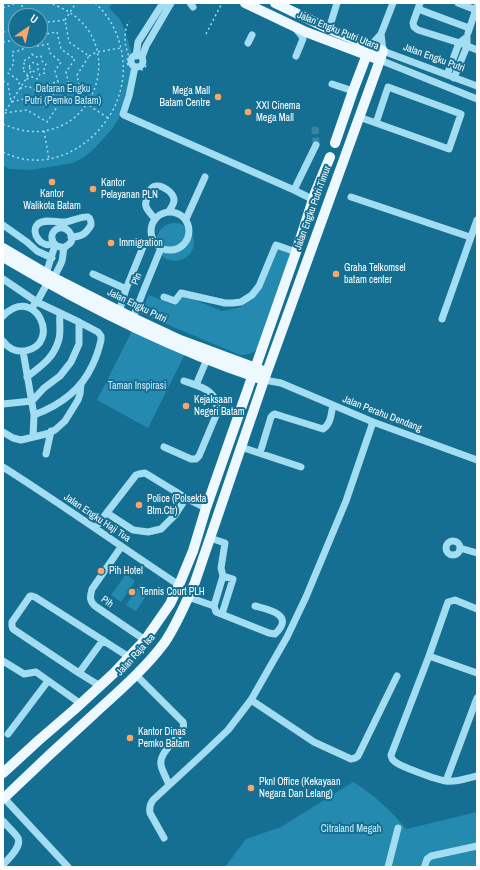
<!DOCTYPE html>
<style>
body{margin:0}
#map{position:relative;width:480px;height:870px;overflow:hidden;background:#156f92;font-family:"Archivo Narrow",sans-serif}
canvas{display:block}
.frame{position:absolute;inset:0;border:4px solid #fff;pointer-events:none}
.north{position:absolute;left:8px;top:8px;width:40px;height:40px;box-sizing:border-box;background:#156f92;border:1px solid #73a9be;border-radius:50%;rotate:34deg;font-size:11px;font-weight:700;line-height:16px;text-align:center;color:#fff}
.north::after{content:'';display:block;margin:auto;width:14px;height:18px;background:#ffa663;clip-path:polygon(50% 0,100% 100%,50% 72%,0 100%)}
</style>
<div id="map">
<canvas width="480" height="870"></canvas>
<div class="frame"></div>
<div class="north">U</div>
</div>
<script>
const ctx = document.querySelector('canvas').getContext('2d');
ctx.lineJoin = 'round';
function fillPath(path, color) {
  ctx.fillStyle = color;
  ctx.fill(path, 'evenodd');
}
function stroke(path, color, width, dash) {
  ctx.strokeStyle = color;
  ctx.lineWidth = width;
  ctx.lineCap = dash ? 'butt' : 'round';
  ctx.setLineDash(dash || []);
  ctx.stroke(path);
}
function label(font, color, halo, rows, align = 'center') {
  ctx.font = font + ' "Archivo Narrow",sans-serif';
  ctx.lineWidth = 4;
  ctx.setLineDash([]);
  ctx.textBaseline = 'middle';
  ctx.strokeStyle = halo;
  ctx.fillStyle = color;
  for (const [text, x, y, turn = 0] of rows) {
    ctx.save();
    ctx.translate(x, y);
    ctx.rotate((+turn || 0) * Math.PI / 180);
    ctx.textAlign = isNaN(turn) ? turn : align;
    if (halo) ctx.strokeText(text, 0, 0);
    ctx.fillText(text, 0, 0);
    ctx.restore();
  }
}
fillPath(new Path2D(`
 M 3,3 L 113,3 L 109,8 L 119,18 L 125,30 L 132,55 L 133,68 L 124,109 L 113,128 L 94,149 L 84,157 L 73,163 L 31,170 L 9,169 L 3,165 ZM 16,16 L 40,16 L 40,40 L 16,40 Z
 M156 242a19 19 0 1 1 38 0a19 19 0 1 1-38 0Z
 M 278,249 L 294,254 L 260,348 C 253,353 248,355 240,355 L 140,313 L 149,295 L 174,305 L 180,294 L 222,311 L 241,307 L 252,298 Z
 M 133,329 L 185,354 L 148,428 L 97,400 Z
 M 126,574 L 135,581 L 121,602 L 111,595 Z
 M 140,584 L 150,590 L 136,611 L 126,605 Z
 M 353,782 C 373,794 391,810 406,829 L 477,812 L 477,867 L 225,867 L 246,839 L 281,827 Z`), '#248aaf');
stroke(new Path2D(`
 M 315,127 L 316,145`), '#3885a2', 7, [7, 3.5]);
stroke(new Path2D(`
 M 3,8 L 17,3
 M 22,12 L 29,16
 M 19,16 L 22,12 L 22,3
 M 65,20 L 76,3
 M 3,32 L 9,31 L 16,20
 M 206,34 L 222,3
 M 29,40 L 22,50 L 12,52 L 14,63 L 8,73 L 18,80 L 21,88 L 28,86 L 40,93 L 46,84 L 58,82 L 55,71 L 61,62 L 50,53 L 48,44 L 38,46 L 29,40
 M 3,42 L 16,40
 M 32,54 L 35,57 L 41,56 L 42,61 L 46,64 L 44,68 L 45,73 L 40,74 L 37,79 L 32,77 L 27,79 L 27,73 L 22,70 L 25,66 L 23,61 L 28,59 Z
 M 89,56 L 97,52 L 121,48
 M29.5 67a4.5 4.5 0 1 1 9 0a4.5 4.5 0 1 1-9 0Z
 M 128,65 C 125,60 129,58 128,53 C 128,51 126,49 126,47 C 124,39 125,28 129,21
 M 141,70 L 142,70 L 146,66 L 148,67
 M 3,81 L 8,84 L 11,102 L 28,98 L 44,107 L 53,94 L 70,90 L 66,72 L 75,59 L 61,49 L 57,32 L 40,35
 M 82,99 L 87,104 L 108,118
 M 3,109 L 4,113 L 27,110 L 47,122 L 59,104 L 82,99 L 77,75 L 89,56 L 69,42 L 65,20 L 40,23
 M 3,115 L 31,71
 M 3,124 C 92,164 142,32 49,3
 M 44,131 L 49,159
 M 3,152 C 37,169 72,158 97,132 C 106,122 114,111 118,98 C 130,66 121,26 95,3`), '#a3ddf1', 1.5, [2, 3]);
stroke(new Path2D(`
 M 190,3 L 193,7
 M 420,3 L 413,23 L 414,27 L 418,30 L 463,44 L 477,50
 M 458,3 L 476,10
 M 418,9 L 469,28
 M 295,28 L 301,35 L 303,39 L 296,56
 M 329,29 L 337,3
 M 468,33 L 477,6
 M 381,34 L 383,51 L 477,86
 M 248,43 L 252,35
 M 370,46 L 381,34 L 393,3
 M131 61a6 6 0 1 1 12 0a6 6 0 1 1-12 0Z
 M 136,56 L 138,42 L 163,3
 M 142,57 L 146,46 L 171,3
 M 380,60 L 477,99
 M 135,67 L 129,96 L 123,114 L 124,115 L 294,190 L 314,200
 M 447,75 L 459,43 L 467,37 L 467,46 L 454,78
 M 332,84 L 353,91
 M 359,117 L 449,149 L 461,114 L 388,87 L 376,123
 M 294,190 L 316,145
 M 351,197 L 470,237
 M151 231a19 19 0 1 1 38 0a19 19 0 1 1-38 0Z
 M 155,219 C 145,207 143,207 149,192 C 151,189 152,186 156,186 C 163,185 174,193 174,200 C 174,204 171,208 169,211
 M 186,219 L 205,177
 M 3,225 L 27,242 L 37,251 L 52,258
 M 53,243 C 43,250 29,233 38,224 C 45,218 58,223 66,222 C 71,221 83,216 88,217 C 91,218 91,223 91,225 C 86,234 81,237 71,237
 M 46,274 L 55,245
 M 93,274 L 126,289
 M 54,278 C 56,272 60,267 62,261 C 63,257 63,252 64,248 C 66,246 69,245 71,242 C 74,235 67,226 59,228 C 47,232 51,249 65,247
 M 3,279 L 37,302 L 79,322 L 98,332 L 101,336 L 101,340 C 99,349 96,358 92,366 C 81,390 58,406 34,415
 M 164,297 L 175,301 L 181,293 L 225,303 L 233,303 L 241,302 L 252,295 L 259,286 L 276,245 L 296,252
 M 34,305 L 37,302 L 49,280
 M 119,312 L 126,289 L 143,247
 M 3,316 C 35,283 63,344 25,351 C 16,352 8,348 3,341
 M 133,318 L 143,292 L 161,248
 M 442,319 L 477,220
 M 23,351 L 34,415 L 33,437
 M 27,377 C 41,366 54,358 59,339 C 61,331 59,321 60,313
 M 264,380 L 281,383 L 373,422 L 477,460
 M 196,385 L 207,359
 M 3,404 L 32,401 L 44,388 L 60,376 L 71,362 L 79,344 L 79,322
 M 3,432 L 13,438 L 21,440 L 46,434 L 55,430 L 65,421 L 78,400 L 80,394 L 81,384
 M 164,447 L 191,459 L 196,459 L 199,456 L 217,413 C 219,390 201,387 184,381
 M 241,447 L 301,467
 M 260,453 L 271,417 L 273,415 L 275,414 L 323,429 C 331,424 331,414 333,405
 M 46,454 L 51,431
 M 3,467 C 63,505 120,546 179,585
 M 107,513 L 133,530 L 148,532 L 161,529 L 175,515 L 186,498
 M 95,528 L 136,475 L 139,474 L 145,473 L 186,498 L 206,508
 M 210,538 L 225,543 L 221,568 L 223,576 L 214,606 L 216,612 L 269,633 L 275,634 C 295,615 270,610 255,606
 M446 548a7 7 0 1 1 14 0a7 7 0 1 1-14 0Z
 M 121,547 L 92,589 C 90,597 89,600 95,606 L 145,640
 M 460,548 L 477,553
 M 188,597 L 214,606
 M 477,609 L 455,600 L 448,602 L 429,656 L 391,755 C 392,758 391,759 394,761 C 399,766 437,780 446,781 C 456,783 467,778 477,776
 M 222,614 L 233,579 L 223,576
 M 429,656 L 477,673
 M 3,661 L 24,674 L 36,672 L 81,704
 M 79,673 L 103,640
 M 136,675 L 183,722 C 188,735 158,749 161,765 C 162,771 167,779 169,785
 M 100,686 L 79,673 L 13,629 L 12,626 L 12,622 L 30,596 L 32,596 L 35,597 L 129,657
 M 251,700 L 314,742 L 351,759 L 355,758 L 358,756 L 397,676
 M 8,734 L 48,681
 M 446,781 L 477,698
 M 4,798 L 68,867
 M 3,821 C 7,826 15,833 18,838 C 22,847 8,859 3,865
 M 164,838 L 150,813 C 149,807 150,804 153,800 L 205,752 L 228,730 L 251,700 L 287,637 L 306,597 L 346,501 L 373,422
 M 425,865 L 427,859 L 431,856 L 477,846
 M 388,867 L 398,828`), '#a3ddf1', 7);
stroke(new Path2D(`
 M 245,3 L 306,32 L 380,60
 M 335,143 L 353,91 L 369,49
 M 3,248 L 54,278 L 133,318 L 180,340 L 261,370
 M 3,257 C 84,305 168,348 258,378
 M 3,773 L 39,740 L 75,709 L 114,673 L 145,640 L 170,604 L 179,585 L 193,551 L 206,508 L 296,252 L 315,193 L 330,157
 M 3,799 C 33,770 63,742 94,714 C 119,691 145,669 165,642 C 177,624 185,604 194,585 L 264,380 L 380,60 L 383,51 L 329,29 L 275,3`), '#edf9ff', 10);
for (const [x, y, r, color] of [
 [218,97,4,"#ffa663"],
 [248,112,4,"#ffa663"],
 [52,182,4,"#ffa663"],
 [93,189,4,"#ffa663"],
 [111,243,4,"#ffa663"],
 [336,274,4,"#ffa663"],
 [186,406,4,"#ffa663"],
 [139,505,4,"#ffa663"],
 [101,571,4,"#ffa663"],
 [132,592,4,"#ffa663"],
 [130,738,4,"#ffa663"],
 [251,788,4,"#ffa663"]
]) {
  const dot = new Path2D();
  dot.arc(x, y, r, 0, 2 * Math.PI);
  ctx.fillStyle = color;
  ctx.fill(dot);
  stroke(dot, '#156f92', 1.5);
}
label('10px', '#fff', '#156f92', [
 ["Jalan Engku Putri Utara",338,31,22],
 ["Jalan Engku Putri",434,58,20],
 ["Jalan Engku Putri Timur",313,208,-70],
 ["Pln",137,279,-67],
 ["Jalan Engku Putri",137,306,26],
 ["Jalan Perahu Dendang",382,414,21],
 ["Jalan Engku Haji Tua",97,518,34],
 ["Pih",107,602,37],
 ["Jalan Raja Isa",136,655,-48]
]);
label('10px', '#caeffc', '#156f92', [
 ["Dataran Engku",63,89],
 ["Putri (Pemko Batam)",63,101],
 ["Taman Inspirasi",137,386],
 ["Citraland Megah",351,829]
]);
label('10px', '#fff', '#156f92', [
 ["Mega Mall",210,91,"right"],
 ["Batam Centre",210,103,"right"],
 ["XXI Cinema",256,106],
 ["Mega Mall",256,118],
 ["Kantor",101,183],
 ["Pelayanan PLN",101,195],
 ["Kantor",52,194,"center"],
 ["Walikota Batam",52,206,"center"],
 ["Immigration",119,243],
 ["Graha Telkomsel",344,268],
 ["batam center",344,280],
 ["Kejaksaan",194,400],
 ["Negeri Batam",194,412],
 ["Police (Polsekta",147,499],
 ["Btm.Ctr)",147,511],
 ["Pih Hotel",109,571],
 ["Tennis Court PLH",140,592],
 ["Kantor Dinas",138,732],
 ["Pemko Batam",138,744],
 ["Pknl Office (Kekayaan",259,782],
 ["Negara Dan Lelang)",259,794]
], 'left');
</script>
